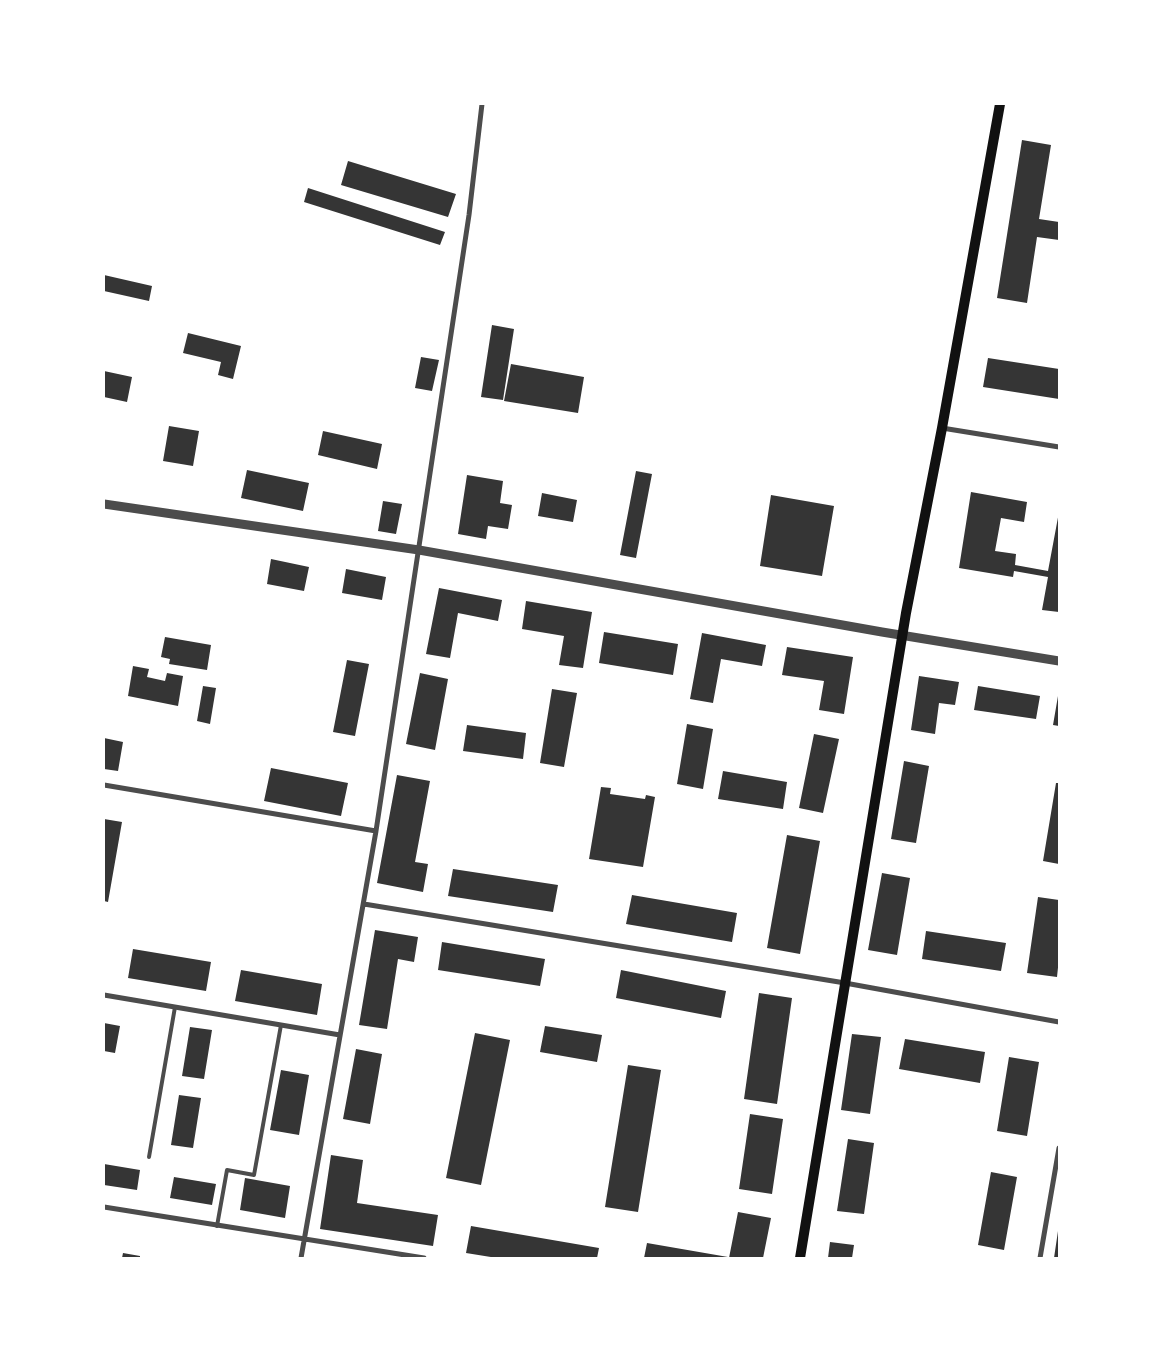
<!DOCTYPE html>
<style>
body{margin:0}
#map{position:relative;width:1163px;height:1362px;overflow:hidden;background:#fff;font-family:Manrope,sans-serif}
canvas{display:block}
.frame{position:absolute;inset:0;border:105px solid #fff;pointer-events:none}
</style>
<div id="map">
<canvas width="1163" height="1362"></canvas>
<div class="frame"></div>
</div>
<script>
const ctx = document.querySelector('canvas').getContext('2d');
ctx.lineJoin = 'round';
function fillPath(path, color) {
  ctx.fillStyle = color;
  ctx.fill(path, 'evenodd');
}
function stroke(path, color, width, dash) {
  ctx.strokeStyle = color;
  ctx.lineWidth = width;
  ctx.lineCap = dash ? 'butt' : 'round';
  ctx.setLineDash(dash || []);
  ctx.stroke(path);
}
fillPath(new Path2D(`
 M 1022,140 L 1051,145 L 1039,219 L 1059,222 L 1059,240 L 1037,237 L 1027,303 L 997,298 Z
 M 348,161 L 456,194 L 448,217 L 341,185 Z
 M 308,188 L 445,232 L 440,245 L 304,202 Z
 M 104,275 L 152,286 L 149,301 L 104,291 Z
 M 492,325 L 514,329 L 503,400 L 481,397 Z
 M 188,333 L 241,346 L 233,379 L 218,375 L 221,362 L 183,353 Z
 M 421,357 L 439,360 L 432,391 L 415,388 Z
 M 988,358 L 1059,369 L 1059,399 L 983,387 Z
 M 511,364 L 584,377 L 578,413 L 504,401 Z
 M 104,371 L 132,377 L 127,402 L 104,397 Z
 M 169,426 L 199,431 L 193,466 L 163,461 Z
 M 323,431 L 382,444 L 377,469 L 318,455 Z
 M 247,470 L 309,483 L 303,511 L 241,498 Z
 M 636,471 L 652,474 L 636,558 L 620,555 Z
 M 467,475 L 503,481 L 500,503 L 512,505 L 508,529 L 488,526 L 486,539 L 458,534 Z
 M 971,492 L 1027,502 L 1024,522 L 1001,518 L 995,551 L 1016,554 L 1015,565 L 1048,571 L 1059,512 L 1059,612 L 1042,610 L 1048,577 L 1014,571 L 1013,577 L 959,568 Z
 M 542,493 L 577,500 L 573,522 L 538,516 Z
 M 771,495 L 834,506 L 822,576 L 760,566 Z
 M 383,501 L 402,504 L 396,534 L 378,531 Z
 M 271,559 L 309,567 L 304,591 L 267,584 Z
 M 346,569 L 386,577 L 382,600 L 342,593 Z
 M 439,588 L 502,600 L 498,621 L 458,613 L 450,658 L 426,654 Z
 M 526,601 L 592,612 L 583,668 L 559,665 L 564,636 L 522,629 Z
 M 604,632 L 678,644 L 673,675 L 599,663 Z
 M 702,633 L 766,645 L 762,666 L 721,659 L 713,703 L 690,699 Z
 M 165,637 L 211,645 L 207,670 L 169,664 L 170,659 L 161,657 Z
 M 787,647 L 853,657 L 844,714 L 819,710 L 824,681 L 782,675 Z
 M 347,660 L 369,664 L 355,736 L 333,732 Z
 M 133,666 L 149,669 L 147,677 L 165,681 L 167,673 L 183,676 L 178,706 L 128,696 Z
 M 420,673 L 448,679 L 435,750 L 406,744 Z
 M 919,676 L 959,682 L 955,705 L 939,703 L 935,734 L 911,730 Z
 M 203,686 L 216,688 L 210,724 L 197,721 Z
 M 978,686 L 1040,696 L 1036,719 L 974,710 Z
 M 552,689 L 577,693 L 564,767 L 540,763 Z
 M 1058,696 L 1059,696 L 1059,726 L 1053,725 Z
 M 687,724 L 713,729 L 703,789 L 677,784 Z
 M 467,725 L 526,733 L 523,759 L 463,751 Z
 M 814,734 L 839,739 L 823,813 L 799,808 Z
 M 104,738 L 123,742 L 118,771 L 104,769 Z
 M 904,761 L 929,766 L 916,843 L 891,839 Z
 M 271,768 L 348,783 L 341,816 L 264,801 Z
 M 723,771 L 787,782 L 783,809 L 718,799 Z
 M 397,775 L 430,781 L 415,862 L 428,864 L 423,892 L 377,883 Z
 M 1056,783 L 1059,783 L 1059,864 L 1043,861 Z
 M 601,787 L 611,788 L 610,794 L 645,799 L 646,795 L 655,797 L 643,867 L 589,859 Z
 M 104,819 L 122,822 L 108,902 L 104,901 Z
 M 787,835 L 820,841 L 800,954 L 767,948 Z
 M 453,869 L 558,885 L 553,912 L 448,896 Z
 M 882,873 L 910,878 L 897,955 L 868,950 Z
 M 632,895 L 737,913 L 732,942 L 626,924 Z
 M 1038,897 L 1059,900 L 1059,958 L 1057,977 L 1027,973 Z
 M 375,930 L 418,937 L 414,962 L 398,959 L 387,1029 L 359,1025 Z
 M 926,931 L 1006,943 L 1001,971 L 922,959 Z
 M 442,942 L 545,959 L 540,986 L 438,970 Z
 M 133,949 L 211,962 L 206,991 L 128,978 Z
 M 241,970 L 322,984 L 317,1015 L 235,1001 Z
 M 621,970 L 726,991 L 721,1018 L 616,998 Z
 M 759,993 L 792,998 L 777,1104 L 744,1099 Z
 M 104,1023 L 120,1026 L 115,1053 L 104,1051 Z
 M 545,1026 L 602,1035 L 597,1062 L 540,1052 Z
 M 190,1027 L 212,1030 L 204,1079 L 182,1076 Z
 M 475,1033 L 510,1040 L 481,1185 L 446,1178 Z
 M 852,1034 L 881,1037 L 870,1114 L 841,1110 Z
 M 905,1039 L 985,1052 L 980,1083 L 899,1069 Z
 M 356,1049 L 382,1054 L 370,1124 L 343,1119 Z
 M 1009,1057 L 1039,1062 L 1027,1136 L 997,1131 Z
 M 628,1065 L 661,1070 L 638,1212 L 605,1207 Z
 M 281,1070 L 309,1075 L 299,1135 L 270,1130 Z
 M 179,1095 L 201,1098 L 193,1148 L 171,1145 Z
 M 750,1114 L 783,1119 L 772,1194 L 739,1189 Z
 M 848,1139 L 874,1143 L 864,1214 L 837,1211 Z
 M 331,1155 L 363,1160 L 357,1203 L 438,1215 L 433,1246 L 320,1229 Z
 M 104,1164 L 140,1170 L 137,1190 L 104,1185 Z
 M 991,1172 L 1017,1177 L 1004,1250 L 978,1245 Z
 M 174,1177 L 216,1184 L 212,1205 L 170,1198 Z
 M 245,1178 L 290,1186 L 285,1218 L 240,1210 Z
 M 738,1212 L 771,1218 L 763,1258 L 729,1258 Z
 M 471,1226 L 599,1248 L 597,1258 L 497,1258 L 466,1253 Z
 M 1058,1231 L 1059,1258 L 1054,1258 Z
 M 830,1242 L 854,1245 L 852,1258 L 828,1258 Z
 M 647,1243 L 728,1257 L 728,1258 L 644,1258 Z
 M 123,1253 L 140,1256 L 140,1258 L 122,1258 Z`), '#353535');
stroke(new Path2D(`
 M 149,1157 L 175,1007
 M 217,1226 L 227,1170 L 254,1175 L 281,1025`), '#4c4c4c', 4);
stroke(new Path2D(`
 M 942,428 L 1059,447
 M 104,785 L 376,831
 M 364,904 L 845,983 L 1059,1022
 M 104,995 L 340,1035
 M 104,1207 L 424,1258
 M 301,1258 L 376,831 L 469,215 L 482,104
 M 1040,1258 L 1059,1148`), '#4c4c4c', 5);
stroke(new Path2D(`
 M 104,504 L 419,550 L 882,632 L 1059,661`), '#4c4c4c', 9);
stroke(new Path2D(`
 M 800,1258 L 906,613 L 942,428 L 1000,104`), '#111', 10);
</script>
